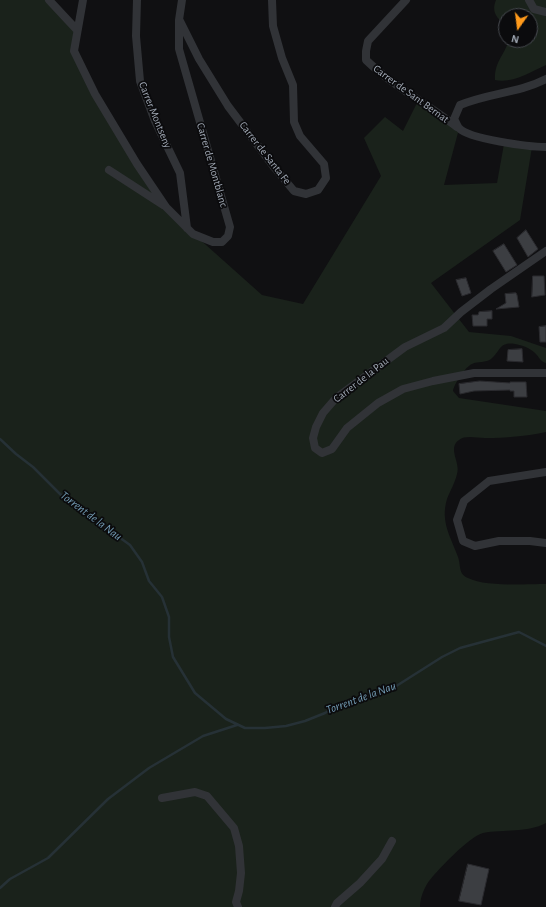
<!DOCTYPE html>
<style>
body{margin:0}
#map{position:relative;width:546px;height:907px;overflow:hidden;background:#101012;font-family:"Alegreya Sans",sans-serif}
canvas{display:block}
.north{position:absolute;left:498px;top:8px;width:40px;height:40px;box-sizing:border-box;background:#0b0b0d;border:1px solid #474a50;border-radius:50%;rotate:194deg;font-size:11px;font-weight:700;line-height:16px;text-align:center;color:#a0a8b4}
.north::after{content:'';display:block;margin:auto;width:14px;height:18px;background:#ff9a1b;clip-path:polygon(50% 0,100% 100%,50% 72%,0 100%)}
</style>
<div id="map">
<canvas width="546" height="907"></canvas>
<div class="north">N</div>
</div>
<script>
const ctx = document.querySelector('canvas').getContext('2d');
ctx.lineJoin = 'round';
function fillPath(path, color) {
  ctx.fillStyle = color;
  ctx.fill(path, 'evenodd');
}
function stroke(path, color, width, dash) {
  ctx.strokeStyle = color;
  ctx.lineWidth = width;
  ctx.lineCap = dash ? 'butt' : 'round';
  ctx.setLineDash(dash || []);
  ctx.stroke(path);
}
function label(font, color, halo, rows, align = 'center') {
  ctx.font = font + ' "Alegreya Sans",sans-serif';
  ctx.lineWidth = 3.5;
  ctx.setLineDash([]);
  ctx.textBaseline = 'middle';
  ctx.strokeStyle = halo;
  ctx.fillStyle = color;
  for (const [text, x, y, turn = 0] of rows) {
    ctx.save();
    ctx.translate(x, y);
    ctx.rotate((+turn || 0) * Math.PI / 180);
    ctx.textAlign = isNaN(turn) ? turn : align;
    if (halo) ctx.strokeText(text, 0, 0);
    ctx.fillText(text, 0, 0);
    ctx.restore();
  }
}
fillPath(new Path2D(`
 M 0,0 L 47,0 L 77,30 L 74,51 L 137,164 L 187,228 L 262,295 L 303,304 L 381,176 L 364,138 L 385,117 L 403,131 L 419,99 L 459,129 L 444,185 L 497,183 L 504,144 L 532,147 L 520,220 L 431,283 L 469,332 L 511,336 L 546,348 L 546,363 C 541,362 539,357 535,353 C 530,348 522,345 515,344 C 499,341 500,352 491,359 C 486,363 478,361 472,364 C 466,366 454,384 453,391 L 459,398 L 546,411 L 546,432 C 527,436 505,438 485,438 C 477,438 465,435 459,440 C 447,448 461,463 457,474 C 455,483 450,491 447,499 C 440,522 451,537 458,557 C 461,565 458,574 468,578 C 485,587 526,584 546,584 L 546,823 C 527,833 504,829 483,833 C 470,836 435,872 427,884 C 423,891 420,899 420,907 L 0,907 Z
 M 496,0 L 546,0 L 546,65 C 530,72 512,84 495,80 C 494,62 504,56 509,40 L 530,40 L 530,16 L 506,16 L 506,26 C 497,18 491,12 496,0 Z`), '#1a221b');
stroke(new Path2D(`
 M 0,439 L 16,454 L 33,467 L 62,496 L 130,545 L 142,562 L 149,581 L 162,597 L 169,617 L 169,637 L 173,657 L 195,693 L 226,719 L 245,728 L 265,728 L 286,726 L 305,721 L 325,713 L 343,702 L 390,690 L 442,657 L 460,648 L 519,632 L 546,646
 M 0,888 L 10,879 L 48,858 L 108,799 L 149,768 L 203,736 L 237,725`), '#263136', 2.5);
const building = new Path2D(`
 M 526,230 L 538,249 L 528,257 L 517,238 Z
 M 504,244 L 517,265 L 506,272 L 493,251 Z
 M 533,276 L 544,276 L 545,295 L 532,297 Z
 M 466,278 L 471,293 L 462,296 L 456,280 Z
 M 516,293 L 517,295 L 519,307 L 496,309 L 506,303 L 505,294 Z
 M 492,311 L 492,319 L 487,319 L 487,326 L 473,326 L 472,315 L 478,315 L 479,312 Z
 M 546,326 L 546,342 L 540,342 L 539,327 Z
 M 522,349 L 523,362 L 507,361 L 508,350 Z
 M 480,381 L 510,383 L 510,382 L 526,382 L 527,397 L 514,397 L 514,391 L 510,391 L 510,390 L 474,391 L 460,394 L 459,384 Z
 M 468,864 L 489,869 L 481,905 L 459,901 Z`);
fillPath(building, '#3c3e42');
stroke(building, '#2a2a2e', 1);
stroke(new Path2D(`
 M 49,0 L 77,30
 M 83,0 L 74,51 L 95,94 L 137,164 L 166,207 L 193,234 L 213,242 L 222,242 L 228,236 L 230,227 L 179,49 L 179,20 L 182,0
 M 137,0 L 136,36 L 140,81 L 155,121 L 180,173 L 187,228
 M 406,0 L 368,41 L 366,51 L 366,60 C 393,86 427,104 457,127
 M 529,0 L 534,9 L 546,12
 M 180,21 L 199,59 L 228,106 L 274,167 L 294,191 L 306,194 L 318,190 L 326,178 L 324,164 L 300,136 L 294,122 L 293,85 L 282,58 L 273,26 L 272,0
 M 546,79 C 519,93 488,93 460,105 L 454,119 C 456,122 457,126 459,128 C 468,139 530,147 546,147
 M 109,170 L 163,205
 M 546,251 L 491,289 L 461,312 L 444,328 L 405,347 L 336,398 L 323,413 L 316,427 L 313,438 L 315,448 L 322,453 L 332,449 L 347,428 L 378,403 L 403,389 L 433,381 L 474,373 L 546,373
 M 546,472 L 489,481 L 464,501 L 457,520 L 463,541 L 475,546 L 499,541 L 530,541 L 546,543
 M 162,798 L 195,792 L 207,796 L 234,828 L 239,846 L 241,873 L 239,891 L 236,902 L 238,907
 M 335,907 L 337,903 L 360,883 L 382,859 L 392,841`), '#313337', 8);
label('11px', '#a0a8b4', '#0b0b0d', [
 ["Carrer de Sant Bernat",411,94,36],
 ["Carrer Montseny",155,115,68],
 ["Carrer de Santa Fe",265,153,52],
 ["Carrer de Montblanc",212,165,74],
 ["Carrer de la Pau",361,380,-38]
]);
label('italic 12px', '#739cb4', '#0b0b0d', [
 ["Torrent de la Nau",91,516,37],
 ["Torrent de la Nau",361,698,-20]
]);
</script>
